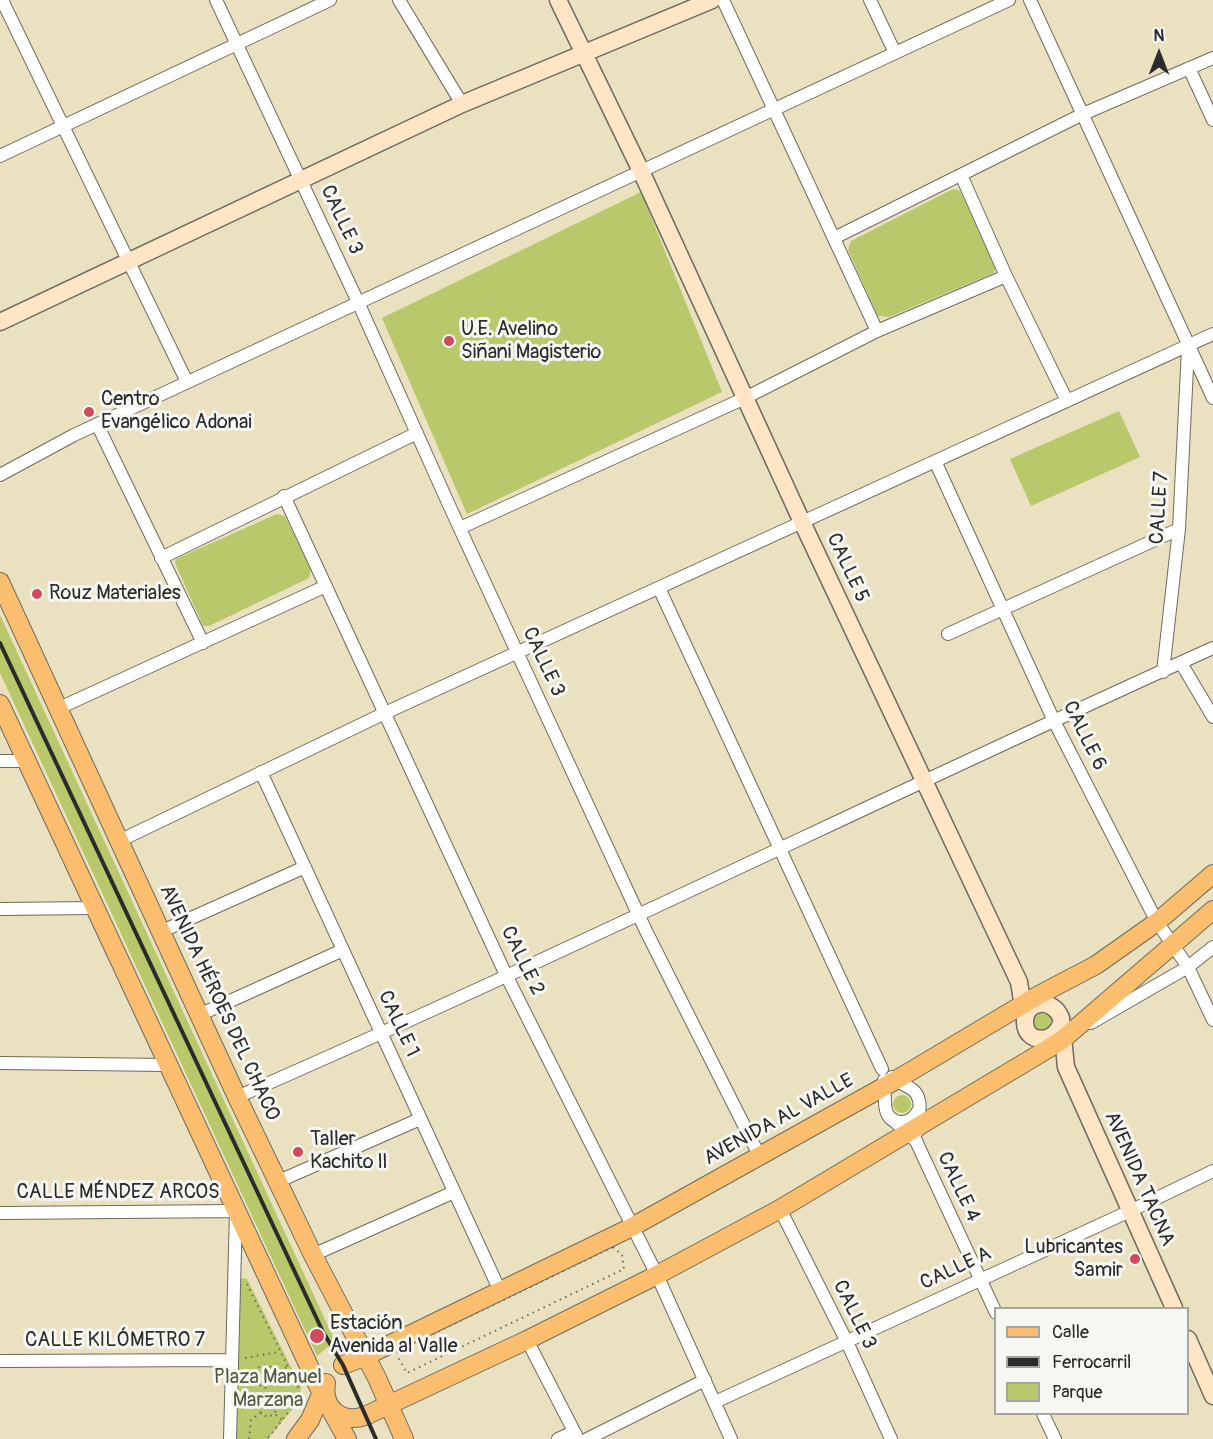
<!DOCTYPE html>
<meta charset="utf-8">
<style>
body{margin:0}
#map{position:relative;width:1213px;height:1439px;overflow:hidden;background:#e9e1bf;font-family:Pangolin,sans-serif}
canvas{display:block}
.legend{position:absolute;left:994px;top:1307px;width:195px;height:108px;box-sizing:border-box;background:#f6f6f2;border:2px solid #a5a5a2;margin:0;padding:8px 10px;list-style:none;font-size:18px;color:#2b2b2b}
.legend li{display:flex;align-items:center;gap:12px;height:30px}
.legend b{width:30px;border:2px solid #a5a5a2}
.north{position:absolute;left:1129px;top:24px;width:60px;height:60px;-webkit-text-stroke:4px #f6f6f2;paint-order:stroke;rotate:0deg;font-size:16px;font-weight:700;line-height:24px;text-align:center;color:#2b2b2b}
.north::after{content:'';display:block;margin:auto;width:21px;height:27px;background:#2b2b2b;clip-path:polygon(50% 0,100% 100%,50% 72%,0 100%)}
</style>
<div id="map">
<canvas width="1213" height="1439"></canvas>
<ul class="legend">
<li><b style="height:8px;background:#fabe6e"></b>Calle</li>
<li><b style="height:8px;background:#2b2b2b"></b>Ferrocarril</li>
<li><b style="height:16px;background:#b8c86b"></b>Parque</li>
</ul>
<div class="north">N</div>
</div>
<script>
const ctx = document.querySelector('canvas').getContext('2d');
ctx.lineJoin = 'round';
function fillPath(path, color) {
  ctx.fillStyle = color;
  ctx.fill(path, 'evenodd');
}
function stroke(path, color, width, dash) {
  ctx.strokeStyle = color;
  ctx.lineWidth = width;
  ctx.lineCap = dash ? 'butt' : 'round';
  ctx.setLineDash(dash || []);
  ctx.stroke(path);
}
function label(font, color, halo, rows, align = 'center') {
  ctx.font = font + ' Pangolin,sans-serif';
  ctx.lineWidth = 6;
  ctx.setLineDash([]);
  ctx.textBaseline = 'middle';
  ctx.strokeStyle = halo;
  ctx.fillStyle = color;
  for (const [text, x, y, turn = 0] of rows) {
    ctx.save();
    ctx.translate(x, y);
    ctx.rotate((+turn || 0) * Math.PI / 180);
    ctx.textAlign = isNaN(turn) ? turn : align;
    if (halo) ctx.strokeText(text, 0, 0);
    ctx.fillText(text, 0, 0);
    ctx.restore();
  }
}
fillPath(new Path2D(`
 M 956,189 L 960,191 L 996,266 L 994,273 L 889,317 L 878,316 L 848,250 L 851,241 L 951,190 Z
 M 641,192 L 722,392 L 467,514 L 382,318 Z
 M 1119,411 L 1140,457 L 1031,506 L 1010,459 Z
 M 277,514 L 285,516 L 311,570 L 309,578 L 209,626 L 203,626 L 175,563 L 176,559 Z
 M 0,615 L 335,1341 L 317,1356 L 0,673 Z
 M1033 1022a9 9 0 1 1 18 0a9 9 0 1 1-18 0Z
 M893 1104a9 9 0 1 1 18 0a9 9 0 1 1-18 0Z
 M 242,1278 L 247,1279 L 301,1387 L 299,1401 L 268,1439 L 236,1439 L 240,1282 Z`), '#b8c86b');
const street = new Path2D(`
 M 2,0 L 187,382
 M 216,0 L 358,302 L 449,505 L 646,931 L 760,1157
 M 399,0 L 462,104
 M 723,0 L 877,331
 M 870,0 L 895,53
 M 1030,0 L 1213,398
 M 1189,68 L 1213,120
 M 0,156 L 330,0
 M 961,175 L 1006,276 L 1067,401
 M 834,238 L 1083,114 L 1213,58
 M 97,424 L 203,643
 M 935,461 L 1054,721 L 1157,922 L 1188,967 L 1213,1020
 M 0,475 L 74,435 L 1009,0
 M 284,496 L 506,975 L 657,1275 L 731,1439
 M 460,528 L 745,398 L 877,331 L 1006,276
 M 161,558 L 417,433
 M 659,588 L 882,1069
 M 948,634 L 1179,529
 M 1181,663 L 1213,717
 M 1163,672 L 1179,529 L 1188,348
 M 57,709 L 326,586
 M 0,761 L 25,761
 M 261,772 L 500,1291
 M 119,841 L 385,713 L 1213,334
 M 0,909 L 95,908
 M 160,932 L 305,867
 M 199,1015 L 343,950
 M 1091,1023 L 1188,967 L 1213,947
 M 0,1063 L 168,1065
 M 892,1077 C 898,1083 907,1085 913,1090 C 925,1100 917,1119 917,1132
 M 884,1080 C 887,1094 878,1123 903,1122 C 910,1121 915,1117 918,1111
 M 237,1097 C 565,954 887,795 1213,648
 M 890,1117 L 916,1141 L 996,1313
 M 279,1181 L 420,1119
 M 780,1209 L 847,1342 L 891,1439
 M 0,1213 L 236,1211 L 230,1439
 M 313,1255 L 454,1192
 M 527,1340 L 578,1439
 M 0,1361 L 231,1360
 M 715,1402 L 1130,1211 L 1213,1171
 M 1043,1414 L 1055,1439
 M 558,1439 L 574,1432
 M 587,1439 L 705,1380`);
const secondary = new Path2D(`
 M 558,0 L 641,171 L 802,522 L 1019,982 L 1025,1019
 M 0,322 L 462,104 L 712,0
 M 1061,1023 C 1056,1043 1026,1045 1025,1023 C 1024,1000 1053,997 1061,1018 L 1066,1067 L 1174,1308
 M 1188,1339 L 1213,1396`);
const primary = new Path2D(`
 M 0,582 L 237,1097 L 313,1255 L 377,1378 L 404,1439
 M 0,704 L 321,1392 L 347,1439
 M 343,1365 L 366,1356 L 632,1227 L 896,1080 L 1037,996 L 1096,965 L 1157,922 L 1213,874
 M 326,1383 C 322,1408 341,1424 365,1416 L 527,1340 L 657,1275 L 780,1209 L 1046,1050 L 1062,1040 L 1213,910
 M 296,1439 L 310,1420 L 325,1385`);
stroke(street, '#6e6b5f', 14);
stroke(secondary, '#6e6b5f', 19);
stroke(primary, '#6e6b5f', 20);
stroke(new Path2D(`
 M 613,1247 L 622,1255 L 624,1269 L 407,1373 L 399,1359 L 398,1351 Z
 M 247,1284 L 298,1387 L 297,1401 L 267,1439
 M 245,1358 L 278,1352
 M 252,1376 L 257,1384 L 266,1388 L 274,1383 L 277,1372
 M 245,1378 L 252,1376 C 257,1364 268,1362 277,1372 L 287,1367
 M 261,1413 L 259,1404 L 266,1399 L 272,1400 L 276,1406 L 275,1414
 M 249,1439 L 251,1420 L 261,1413 L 267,1417 L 275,1414 L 282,1420`), '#6e6b5f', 2, [1.5, 4.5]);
stroke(street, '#fff', 12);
stroke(secondary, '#fde5c5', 16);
stroke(primary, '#fabe6e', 18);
stroke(new Path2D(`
 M 0,643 L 323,1332 L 343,1365 L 376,1439`), '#2b2b2b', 4);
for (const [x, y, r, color] of [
 [449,341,6,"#d1495b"],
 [89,412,6,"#d1495b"],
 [37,594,6,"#d1495b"],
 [298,1152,6,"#d1495b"],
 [1135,1259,6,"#d1495b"],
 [317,1336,8,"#d1495b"]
]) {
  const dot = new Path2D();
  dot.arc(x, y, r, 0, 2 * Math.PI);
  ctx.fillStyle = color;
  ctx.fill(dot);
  stroke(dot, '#f6f6f2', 2);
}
label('20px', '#2b2b2b', '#f6f6f2', [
 ["CALLE 3",341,220,65],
 ["CALLE 7",1160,508,-86],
 ["CALLE 5",847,568,65],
 ["CALLE 3",543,662,65],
 ["CALLE 6",1084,736,64],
 ["CALLE 2",522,961,64],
 ["AVENIDA HÉROES DEL CHACO",219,1003,65],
 ["CALLE 1",398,1024,65],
 ["AVENIDA AL VALLE",779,1120,-29],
 ["AVENIDA TACNA",1139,1179,66],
 ["CALLE 4",958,1187,65],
 ["CALLE MÉNDEZ ARCOS",118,1193],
 ["CALLE A",956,1269,-25],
 ["CALLE 3",854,1315,64],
 ["CALLE KILÓMETRO 7",115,1341]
]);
label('20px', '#2b2b2b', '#f6f6f2', [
 ["U.E. Avelino",461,330],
 ["Siñani Magisterio",461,353],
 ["Centro",101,400],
 ["Evangélico Adonai",101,423],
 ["Rouz Materiales",49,594],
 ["Taller",310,1140],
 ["Kachito ll",310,1163],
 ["Lubricantes",1123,1248,"right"],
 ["Samir",1123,1271,"right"],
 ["Estación",330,1324],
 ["Avenida al Valle",330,1347]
], 'left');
label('20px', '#555a3e', '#f6f6f2', [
 ["Plaza Manuel",268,1378],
 ["Marzana",268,1401]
]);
</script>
